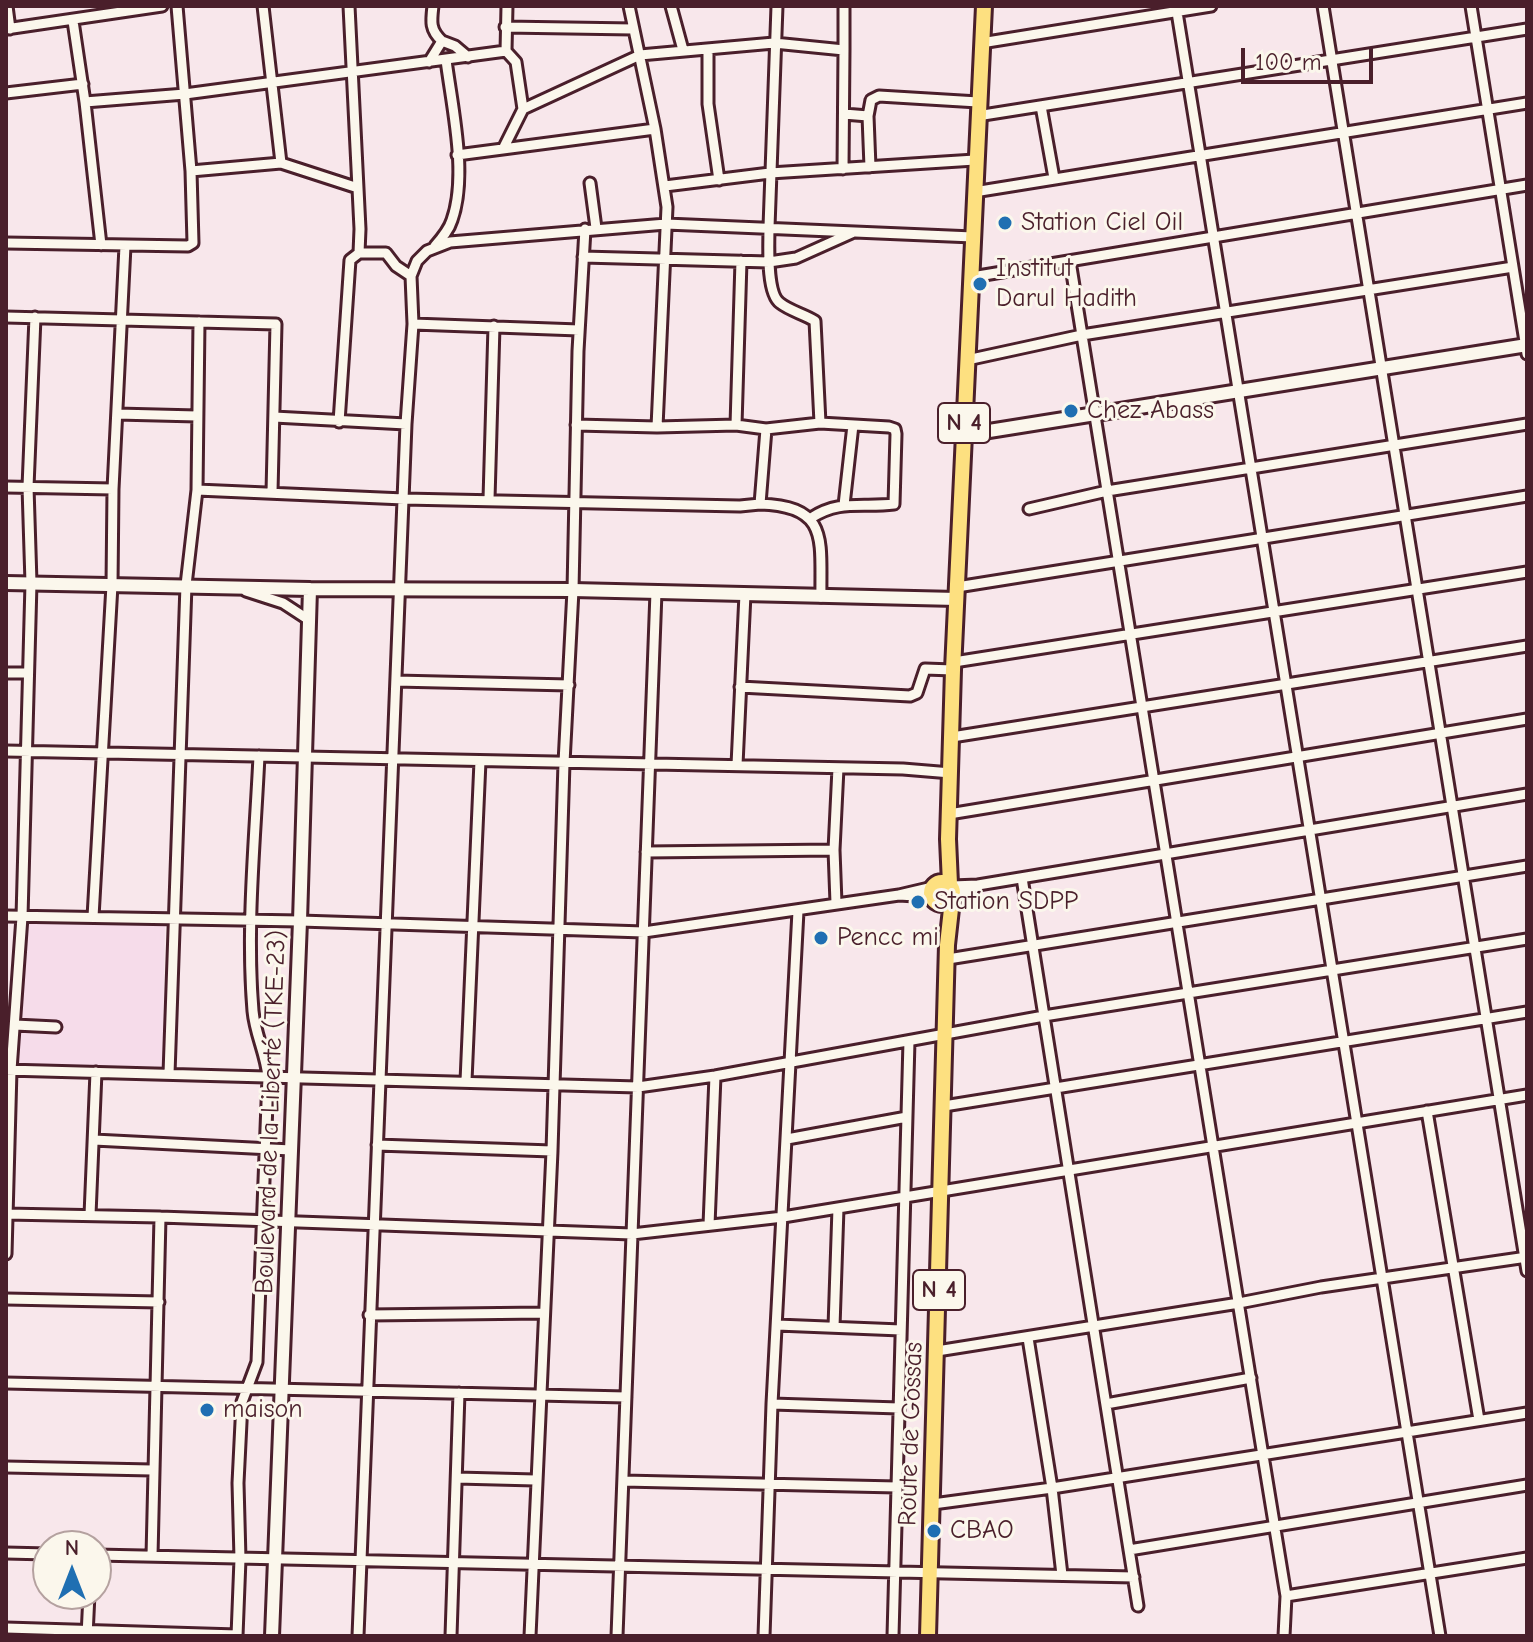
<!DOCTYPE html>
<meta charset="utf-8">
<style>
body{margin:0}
#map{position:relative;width:1533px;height:1642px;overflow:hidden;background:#f8e7eb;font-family:"Comic Neue",sans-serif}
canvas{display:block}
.frame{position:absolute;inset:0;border:8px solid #4a1f2b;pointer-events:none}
.north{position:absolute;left:32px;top:1530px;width:80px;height:80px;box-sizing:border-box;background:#fbf7ec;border:2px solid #b4a19f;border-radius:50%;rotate:0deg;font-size:22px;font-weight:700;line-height:32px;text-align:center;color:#4a1f2b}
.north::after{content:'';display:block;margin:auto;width:28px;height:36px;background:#1f6fb2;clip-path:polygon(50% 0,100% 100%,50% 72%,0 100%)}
.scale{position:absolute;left:1241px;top:48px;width:132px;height:36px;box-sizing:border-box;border:4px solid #4a1f2b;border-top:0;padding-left:10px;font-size:24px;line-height:28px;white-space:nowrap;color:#4a1f2b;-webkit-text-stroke:6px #fbf7ec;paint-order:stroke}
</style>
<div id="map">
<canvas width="1533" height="1642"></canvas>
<div class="frame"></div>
<div class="north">N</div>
<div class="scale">100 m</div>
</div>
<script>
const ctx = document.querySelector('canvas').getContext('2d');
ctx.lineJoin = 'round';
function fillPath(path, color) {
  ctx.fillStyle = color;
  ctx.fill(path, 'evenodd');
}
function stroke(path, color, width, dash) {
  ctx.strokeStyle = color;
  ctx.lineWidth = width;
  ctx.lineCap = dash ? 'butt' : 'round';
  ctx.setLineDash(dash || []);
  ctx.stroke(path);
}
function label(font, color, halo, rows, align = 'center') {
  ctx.font = font + ' "Comic Neue",sans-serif';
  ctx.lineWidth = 6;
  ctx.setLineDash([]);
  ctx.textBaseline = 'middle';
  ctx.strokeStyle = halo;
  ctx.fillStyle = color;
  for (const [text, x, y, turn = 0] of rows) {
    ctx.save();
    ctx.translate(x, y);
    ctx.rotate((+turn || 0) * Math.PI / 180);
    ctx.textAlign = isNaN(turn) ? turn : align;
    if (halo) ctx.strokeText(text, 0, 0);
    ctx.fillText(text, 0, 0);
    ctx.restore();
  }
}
fillPath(new Path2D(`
 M 23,921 L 165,925 L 162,1072 L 14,1067 Z`), '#f6dcea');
const street = new Path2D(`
 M 7,6 L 10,29
 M 263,6 L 281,163
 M 349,6 L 360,229 L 359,253
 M 629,6 L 655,129 L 667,207 L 657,427
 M 671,6 L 683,50
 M 777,6 L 769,227 C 769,244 766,293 780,303 C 790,311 804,314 815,321 L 820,423 L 889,427 L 895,429 L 896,434 L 894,504 C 862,508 840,499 811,518
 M 1176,6 L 1440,1636
 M 1323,6 L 1527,1271
 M 1471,6 L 1527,354
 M 73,21 L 85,102 L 101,245
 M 505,27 L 633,29
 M 6,29 L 162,6
 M 442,41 L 455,46 L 468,57
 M 981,43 L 1211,6
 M 708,49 L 708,104 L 719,180
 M 429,62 L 442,41 C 430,30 431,22 433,6
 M 6,93 L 83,84
 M 85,102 L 185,94 L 506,51
 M 1041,106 L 1054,178
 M 523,109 L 640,55 L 774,43 L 844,50 L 844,6
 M 844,114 L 868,116 L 871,100 L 879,96 L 978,102
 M 868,116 L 870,167
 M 977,116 L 1527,29
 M 503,149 L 523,109 L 516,62 L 506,51 L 507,6
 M 457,155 L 655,129
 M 843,169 L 844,50
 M 191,171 L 281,163 L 358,188
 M 590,183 L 596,228
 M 665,186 L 770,173 L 975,160
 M 974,192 L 1527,103
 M 6,243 L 188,246 L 193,243 L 191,171 L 177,6
 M 435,246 C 442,238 449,230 452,220 C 468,175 452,107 446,60
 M 583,257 L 769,262 L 796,258 L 854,232
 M 1070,261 L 1257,1419 L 1286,1596 L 1284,1636
 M 972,277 L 1527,185
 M 6,317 L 276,324 L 272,492
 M 413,324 L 579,330
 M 967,360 L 1082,335 L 1513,267
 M 117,414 L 197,416
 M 274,417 L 406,424
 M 339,422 L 350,260 L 359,253 L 386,253 L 396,266 L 411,276
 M 576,425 L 657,427 L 736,425 L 766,429 L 760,504 C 830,506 820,541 821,597
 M 736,425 L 741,261
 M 766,429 L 820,423
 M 6,487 L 113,489
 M 197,490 L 404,499 L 740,506 L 760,504
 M 489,499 L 494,326
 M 844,505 L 853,425
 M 1029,509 L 1107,491 L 1527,424
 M 957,587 L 1527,496
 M 246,591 L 283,603 L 309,620
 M 954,662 L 1527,572
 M 6,673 L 28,673
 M 396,681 L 569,685
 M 740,687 L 910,696 L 917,693 L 925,669 L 953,670
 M 952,737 L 1527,646
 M 6,751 L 903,769 L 951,773
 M 737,765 L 745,594
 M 949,814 L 1527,719
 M 646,852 L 834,850
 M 1022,878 L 1138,1606
 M 978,885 L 1527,794
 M 952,886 L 978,885 L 954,895
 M 932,897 L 899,895 L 933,887
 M 836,903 L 834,850 L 838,768
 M 6,916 L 300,921 L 644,932 L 899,895
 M 93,917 L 112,585 L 113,489 L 125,246
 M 948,959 L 1527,866
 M 15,1025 L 56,1027
 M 6,1070 L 638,1087 L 715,1076 L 1044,1016 L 1527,939
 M 169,1074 L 186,585 L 197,490 L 199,322
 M 466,1081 L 480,761
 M 944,1106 L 1527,1012
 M 1427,1111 L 1479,1420
 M 787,1139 L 907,1117
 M 94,1140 L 291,1150
 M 377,1145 L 552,1151
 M 6,1214 L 160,1217 L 632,1234 L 783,1217 L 1527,1095
 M 90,1215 L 96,1072
 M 709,1225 L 715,1076
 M 6,1254 L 11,1070 L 22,917 L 31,583 L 28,487 L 35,317
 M 6,1299 L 159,1302
 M 369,1315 L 543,1313
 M 777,1325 L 901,1330
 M 834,1327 L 838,1208
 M 1028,1338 L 1052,1488 L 1062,1575
 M 937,1351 L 1239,1303 L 1321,1287 L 1527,1257
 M 6,1383 L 626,1397
 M 772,1404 L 899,1408
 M 1106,1404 L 1251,1378
 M 6,1467 L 152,1470
 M 457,1478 L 535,1480
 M 623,1481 L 897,1487
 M 933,1504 L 1052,1488 L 1527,1413
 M 1129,1550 L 1527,1485
 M 6,1553 L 48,1554
 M 96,1555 L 1134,1577
 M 152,1556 L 160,1217
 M 1286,1596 L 1527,1558
 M 6,1628 L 237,1635
 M 87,1636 L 89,1594
 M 237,1636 L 240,1559 L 238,1483 L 242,1402 L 257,1362 L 268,1077 C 266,1054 255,1034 253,1011 C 246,927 255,841 259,756
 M 358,1636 L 406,424 L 413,324 L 411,276 L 417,261 L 427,251 L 450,242 L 666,224 L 973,237
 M 451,1636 L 459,1393
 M 530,1636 L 552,1151 L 564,763 L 573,590 L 578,351 L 585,229
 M 617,1636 L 656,592
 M 764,1636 L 772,1404 L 798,911
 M 893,1636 L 909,1041`);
const secondary = new Path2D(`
 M 964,435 L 1527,345
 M 6,583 L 310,589 L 573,590 L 957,599
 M 272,1636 L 300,921 L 310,589`);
const primary = new Path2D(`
 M931 893a11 11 0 1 1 22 0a11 11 0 1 1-22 0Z
 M 950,884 L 948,839 L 953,670 L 984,6
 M 928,1636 L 947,945 L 952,900`);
stroke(street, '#4a1f2b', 15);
stroke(secondary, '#4a1f2b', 18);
stroke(primary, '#4a1f2b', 20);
stroke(street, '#fbf7ec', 9);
stroke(secondary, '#fbf7ec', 12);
stroke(primary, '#fde080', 14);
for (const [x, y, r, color] of [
 [1005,223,8,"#1f6fb2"],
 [980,284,8,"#1f6fb2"],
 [1071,411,8,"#1f6fb2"],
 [918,902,8,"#1f6fb2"],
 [821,938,8,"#1f6fb2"],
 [207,1410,8,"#1f6fb2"],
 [934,1531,8,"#1f6fb2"]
]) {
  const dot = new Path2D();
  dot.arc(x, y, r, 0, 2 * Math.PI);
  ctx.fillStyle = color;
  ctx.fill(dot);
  stroke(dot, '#fbf7ec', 3);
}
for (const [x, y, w] of [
 [964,423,52],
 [939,1290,52]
]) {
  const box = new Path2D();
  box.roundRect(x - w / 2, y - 20, w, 40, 6);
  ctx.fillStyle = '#fbf7ec';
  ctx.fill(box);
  stroke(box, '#4a1f2b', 2);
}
label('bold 24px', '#4a1f2b', null, [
 ["N 4",964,423],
 ["N 4",939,1290]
]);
label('26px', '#4a1f2b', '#fbf7ec', [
 ["Station Ciel Oil",1021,223],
 ["Institut",996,269],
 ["Darul Hadith",996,299],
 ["Chez Abass",1087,411],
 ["Station SDPP",934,902],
 ["Pencc mi",837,938],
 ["maison",223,1410],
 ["CBAO",950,1531]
], 'left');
label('26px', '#4a1f2b', '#fbf7ec', [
 ["Boulevard de la Liberté (TKE-23)",271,1112,-88],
 ["Route de Gossas",911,1434,-88]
]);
</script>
